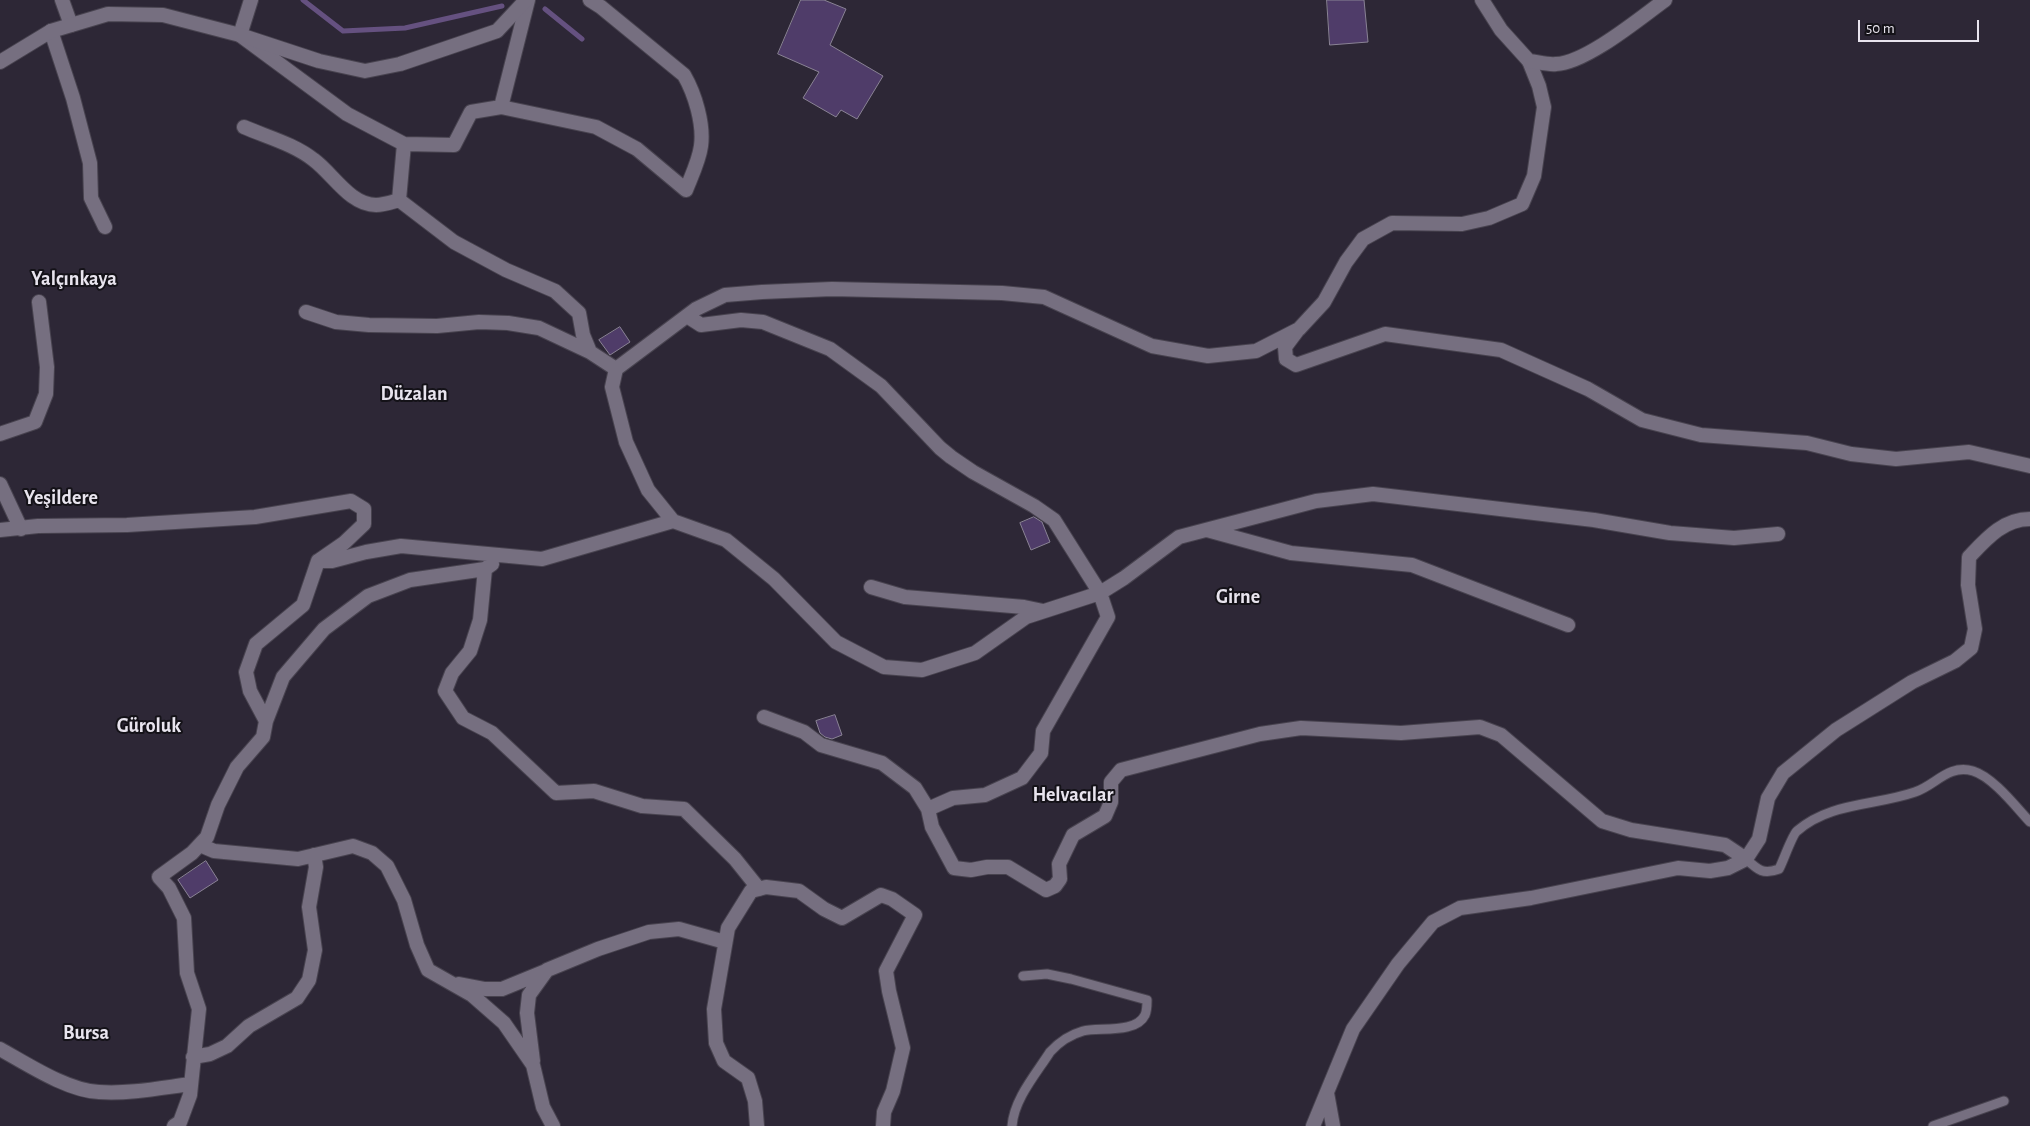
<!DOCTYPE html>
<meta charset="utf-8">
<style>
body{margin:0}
#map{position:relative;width:2030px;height:1126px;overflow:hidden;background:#2d2736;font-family:"Alegreya Sans",sans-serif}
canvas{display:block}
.scale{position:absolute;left:1858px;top:20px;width:121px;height:22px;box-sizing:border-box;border:2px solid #e8e4ee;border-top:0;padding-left:6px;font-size:15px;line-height:18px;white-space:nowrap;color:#e8e4ee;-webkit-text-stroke:4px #141218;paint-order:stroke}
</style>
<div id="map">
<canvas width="2030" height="1126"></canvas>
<div class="scale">50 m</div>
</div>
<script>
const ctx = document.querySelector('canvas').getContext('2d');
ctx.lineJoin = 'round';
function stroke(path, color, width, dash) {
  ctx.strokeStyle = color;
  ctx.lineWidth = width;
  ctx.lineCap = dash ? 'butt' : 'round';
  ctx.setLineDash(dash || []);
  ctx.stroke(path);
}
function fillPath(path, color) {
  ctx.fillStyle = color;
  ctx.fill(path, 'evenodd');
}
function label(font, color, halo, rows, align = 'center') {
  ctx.font = font + ' "Alegreya Sans",sans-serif';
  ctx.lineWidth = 4;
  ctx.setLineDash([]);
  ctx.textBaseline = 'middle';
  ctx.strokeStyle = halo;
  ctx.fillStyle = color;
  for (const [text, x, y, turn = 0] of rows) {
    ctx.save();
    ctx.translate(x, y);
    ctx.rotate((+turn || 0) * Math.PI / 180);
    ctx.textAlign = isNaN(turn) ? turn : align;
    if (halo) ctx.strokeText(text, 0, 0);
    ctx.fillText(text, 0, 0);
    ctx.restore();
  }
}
stroke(new Path2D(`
 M 303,0 L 343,31 L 405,28 L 502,6
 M 545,9 L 582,39`), '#655180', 5);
const building = new Path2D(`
 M 801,0 L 824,0 L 846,9 L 830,45 L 883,76 L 857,119 L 841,110 L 836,117 L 803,98 L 819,72 L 778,54 Z
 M 1327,0 L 1364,0 L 1368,42 L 1330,45 Z
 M 620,327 L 630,342 L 610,355 L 599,340 Z
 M 1034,517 L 1042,522 L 1050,542 L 1031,550 L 1020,523 Z
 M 835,715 L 842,735 L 832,739 L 825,737 L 820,733 L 816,721 Z
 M 206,861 L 218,880 L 190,898 L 178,880 Z`);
fillPath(building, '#4f3c69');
stroke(building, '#8a8395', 1);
const service = new Path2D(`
 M 1746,859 C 1758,870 1763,875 1779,869 C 1783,862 1792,835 1797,831 C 1830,802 1875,806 1915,792 C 1936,785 1948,764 1973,771 C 1993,777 2016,807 2030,822
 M 1012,1126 C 1014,1099 1036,1074 1050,1052 C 1059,1042 1069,1035 1083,1031 C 1099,1027 1136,1034 1145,1015 C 1147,1011 1147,1005 1147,1000 L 1071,979 L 1047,974 L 1023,976
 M 1933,1126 L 2004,1101`);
const minor = new Path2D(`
 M 62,0 L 71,25
 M 251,0 L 240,35 L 347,114 L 404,144 L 399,200 L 454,242 L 506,270 L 555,291 L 579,313 L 583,335 L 590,352 L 616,369
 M 51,31 L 73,98 L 90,163 L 91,198 L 105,227
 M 1529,61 L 1539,86 L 1544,107 L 1534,176 L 1522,204 L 1489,218 L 1462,224 L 1392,223 L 1363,239 L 1346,262 L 1324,302 L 1299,329 L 1256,351 L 1208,356 L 1152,346 L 1044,297 L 1002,293 L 832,289 L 762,292 L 725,295 L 696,309 L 616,369 L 612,387 L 626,442 L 648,490 L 673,521 L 726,540 L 774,579 L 836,642 L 884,667 L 922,670 L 975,653 L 1026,617 L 1100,593 L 1124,578 L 1179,537 L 1316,501 L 1373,494 L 1594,520 L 1670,533 L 1734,538 L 1778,534
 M 501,107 L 528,0
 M 244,127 C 267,137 294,144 314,160 C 333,174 350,205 376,205 C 383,205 392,202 399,200
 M 404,144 L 454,145 L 471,112 L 501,107 L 596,127 L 637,149 L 686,190 C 691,177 699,161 701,146 C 704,124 695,94 684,75 L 601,7 L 590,0
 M 306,312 L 336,322 L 369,325 L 437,326 L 479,322 L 508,323 L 539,328 L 590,352
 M 687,316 L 701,325 L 741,320 L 763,322 L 830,349 L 881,386 L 940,448 L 951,457 L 973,472 L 1034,506 L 1054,520 L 1100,593 L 1108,617 L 1043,731 L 1041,753 L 1022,778 L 985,795 L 953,798 L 928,809 L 932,827 L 954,868 L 971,870 L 987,867 L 1008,867 L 1046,890 L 1055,886 L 1060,879 L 1059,864 L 1073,835 L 1105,816 L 1111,802 L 1111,782 L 1121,770 L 1260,734 L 1301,728 L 1401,733 L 1480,727 L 1501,735 L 1602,821 L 1631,830 L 1725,845 L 1746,859
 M 1297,331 L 1285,347 L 1286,359 L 1296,365 L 1385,334 L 1501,350 L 1588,389 L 1642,420 L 1701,435 L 1807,443 L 1851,454 L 1896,459 L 1969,452 L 2030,466
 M 0,434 L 35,422 L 46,394 L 47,367 L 39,302
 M 0,484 L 21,529
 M 0,530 L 38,526 L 127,525 L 255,517 L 351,501 L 364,509 L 364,524 L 344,543 L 318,561
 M 1207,530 L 1291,553 L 1412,565 L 1568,625
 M 485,569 L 480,620 L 470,651 L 452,673 L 445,691 L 463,718 L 492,733 L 556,793 L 594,791 L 642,806 L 684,809 L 735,859 L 759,889
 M 871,587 L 905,597 L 1024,607 L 1043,611
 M 764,717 L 804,732 L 821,745 L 882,763 L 915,788 L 928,809
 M 266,721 L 283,677 L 324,629 L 368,596 L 410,580 L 485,569 L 492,564
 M 200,845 L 214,851 L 298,859 L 353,846 L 372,853 L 387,866 L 404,900 L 417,945 L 428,970 L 472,995 L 504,1023 L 533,1065 L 543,1107 L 553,1126
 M 459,984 L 485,989 L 502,989 L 546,971
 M 0,1049 C 27,1064 68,1091 99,1092 C 129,1094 160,1088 191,1084
 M 193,1057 L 210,1054 L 227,1046 L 249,1026 L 297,998 L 309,980 L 315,950 L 309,907 L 316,867 L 314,855
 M 533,1061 L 527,1013 L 529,995 L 547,970 L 598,949 L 649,932 L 679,929 L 725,942
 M 1327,1093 L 1333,1126
 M 174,1126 L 180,1122 L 190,1095 L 199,1009 L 187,973 L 184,918 L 169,888 L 159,877 L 192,853 L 207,837 L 218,805 L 237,767 L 263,737 L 266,721 L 250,691 L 246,672 L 256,644 L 303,605 L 318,561 L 332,561 L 366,552 L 401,546 L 542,559 L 673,521
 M 757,1126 L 755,1101 L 748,1078 L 724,1061 L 716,1043 L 714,1009 L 728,928 L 751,891 L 766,887 L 799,891 L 824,909 L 842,918 L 881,895 L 892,899 L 915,915 L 886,971 L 889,991 L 903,1048 L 893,1091 L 884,1112 L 883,1126
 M 1313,1126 L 1353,1029 L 1398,964 L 1433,922 L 1460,908 L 1531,898 L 1678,868 L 1710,871 L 1728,868 L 1746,859 L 1759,839 L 1768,798 L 1783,773 L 1836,730 L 1912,682 L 1955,661 L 1971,648 L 1975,629 L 1968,585 L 1969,557 C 1986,539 2003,519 2030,519`);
const tertiary = new Path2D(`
 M 1482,0 L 1501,30 L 1529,61 C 1538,62 1548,65 1556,64 C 1586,63 1640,18 1665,0
 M 0,62 L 51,31 L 108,14 L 163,15 L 240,35 L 319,61 L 365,71 L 400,64 L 497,31 L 526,0`);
stroke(service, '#48434f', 11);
stroke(minor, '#48434f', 16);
stroke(tertiary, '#48434f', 16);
stroke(service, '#766f80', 9);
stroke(minor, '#766f80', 14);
stroke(tertiary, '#766f80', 14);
label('bold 20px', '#e8e4ee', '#141218', [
 ["Yalçınkaya",74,279],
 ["Düzalan",414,394],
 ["Yeşildere",61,498],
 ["Girne",1238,597],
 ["Güroluk",149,726],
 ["Helvacılar",1073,795],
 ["Bursa",86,1033]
]);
</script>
